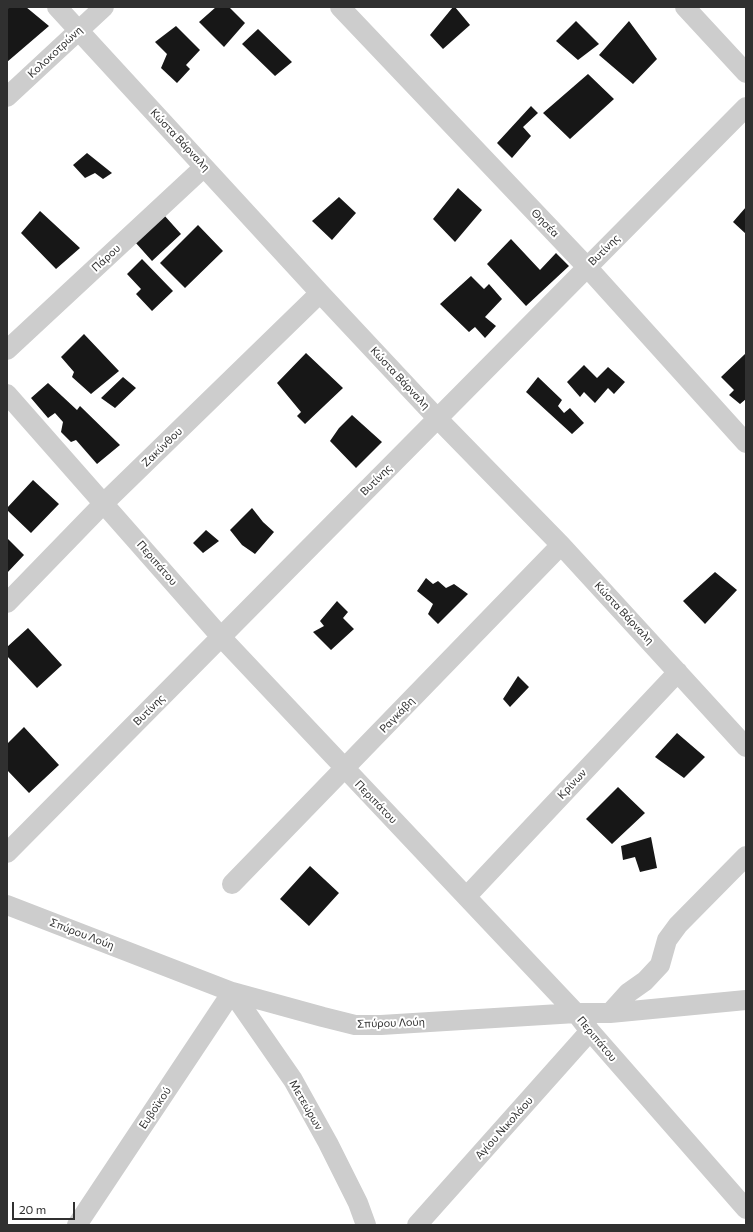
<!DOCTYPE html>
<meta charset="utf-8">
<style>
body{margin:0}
#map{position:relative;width:753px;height:1232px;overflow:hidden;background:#fff;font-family:Commissioner,sans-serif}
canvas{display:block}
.frame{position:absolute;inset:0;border:8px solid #303030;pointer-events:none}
.scale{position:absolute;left:12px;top:1202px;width:63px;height:18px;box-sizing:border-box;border:2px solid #303030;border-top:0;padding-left:5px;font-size:12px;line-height:14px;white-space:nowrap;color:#303030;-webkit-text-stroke:3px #fff;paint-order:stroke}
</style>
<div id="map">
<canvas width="753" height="1232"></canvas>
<div class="frame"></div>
<div class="scale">20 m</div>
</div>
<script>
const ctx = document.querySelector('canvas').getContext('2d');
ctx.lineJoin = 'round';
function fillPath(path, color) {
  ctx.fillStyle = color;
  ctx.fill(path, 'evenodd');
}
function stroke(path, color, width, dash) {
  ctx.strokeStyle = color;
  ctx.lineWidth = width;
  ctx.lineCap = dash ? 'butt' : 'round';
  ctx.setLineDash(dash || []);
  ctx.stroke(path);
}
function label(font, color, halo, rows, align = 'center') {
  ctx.font = font + ' Commissioner,sans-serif';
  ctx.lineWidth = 4;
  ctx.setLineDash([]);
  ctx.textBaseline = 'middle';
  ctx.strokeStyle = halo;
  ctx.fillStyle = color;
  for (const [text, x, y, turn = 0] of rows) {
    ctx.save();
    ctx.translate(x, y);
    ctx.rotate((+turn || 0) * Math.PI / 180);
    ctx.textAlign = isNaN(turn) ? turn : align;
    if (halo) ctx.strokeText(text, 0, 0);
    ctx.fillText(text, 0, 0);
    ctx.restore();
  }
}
fillPath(new Path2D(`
 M 9,7 L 26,7 L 49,26 L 7,62 L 7,10 Z
 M 216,7 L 229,7 L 245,23 L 224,47 L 199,22 Z
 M 453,7 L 455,7 L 470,25 L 443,49 L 430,35 Z
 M 576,21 L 599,44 L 578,60 L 556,41 Z
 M 629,21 L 657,59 L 633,84 L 599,55 Z
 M 176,26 L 200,50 L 186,65 L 190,69 L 177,83 L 161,68 L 167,54 L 155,42 Z
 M 258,29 L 292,62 L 275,76 L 242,44 Z
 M 588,74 L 614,99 L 570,139 L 543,113 Z
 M 531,106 L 538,113 L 523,127 L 531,136 L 512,158 L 497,143 Z
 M 87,153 L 112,173 L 103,179 L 95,173 L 85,178 L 73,165 Z
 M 458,188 L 482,210 L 455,242 L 433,219 Z
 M 339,197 L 356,213 L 332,240 L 312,221 Z
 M 746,207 L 746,234 L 733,222 Z
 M 40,211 L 80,248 L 56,269 L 21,233 Z
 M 164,215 L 181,234 L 152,261 L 135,242 Z
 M 198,225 L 223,251 L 185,288 L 160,263 Z
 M 511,239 L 540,270 L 556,253 L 569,266 L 526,306 L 487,264 Z
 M 142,259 L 173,291 L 152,311 L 136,294 L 141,289 L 127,274 Z
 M 471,276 L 484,289 L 489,284 L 502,299 L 485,317 L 496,326 L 485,338 L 475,327 L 469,332 L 440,304 Z
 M 84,334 L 119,371 L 91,394 L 72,377 L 74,372 L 61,357 Z
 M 306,353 L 343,388 L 305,424 L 297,416 L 301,412 L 277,383 Z
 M 745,354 L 746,399 L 740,404 L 729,395 L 734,390 L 721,377 Z
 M 584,365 L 597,378 L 608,367 L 625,382 L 614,394 L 608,388 L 595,403 L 584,392 L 580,397 L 567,382 Z
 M 123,377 L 136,388 L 115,408 L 101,398 Z
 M 538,377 L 562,400 L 558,406 L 564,413 L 570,408 L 584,423 L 572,434 L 526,392 Z
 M 48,383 L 77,410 L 80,406 L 120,445 L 97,464 L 76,440 L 71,442 L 61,432 L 63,422 L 55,413 L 48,418 L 31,398 Z
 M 352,415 L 382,442 L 356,468 L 330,441 L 339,428 Z
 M 33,480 L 59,504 L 31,533 L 7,510 L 7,508 Z
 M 252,508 L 263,522 L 274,532 L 255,554 L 242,545 L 230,530 Z
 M 206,530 L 219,541 L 203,553 L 193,543 Z
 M 7,538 L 24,555 L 7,573 Z
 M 715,572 L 737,590 L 705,624 L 683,601 Z
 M 426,578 L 433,584 L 438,581 L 446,588 L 454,584 L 468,594 L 438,624 L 428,614 L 433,604 L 417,591 Z
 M 337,601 L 348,612 L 343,618 L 354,629 L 331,650 L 313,632 L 324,626 L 320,621 Z
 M 28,628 L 62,665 L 37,688 L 7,656 L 7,647 Z
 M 518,676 L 529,687 L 510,707 L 503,699 Z
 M 24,727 L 59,765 L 29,793 L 7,770 L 7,744 Z
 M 677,733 L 705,757 L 684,778 L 655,757 Z
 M 618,787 L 645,813 L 612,844 L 586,819 Z
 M 651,837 L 657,868 L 640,872 L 635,857 L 623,860 L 621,846 Z
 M 310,866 L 339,893 L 309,926 L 280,899 Z`), '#171717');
stroke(new Path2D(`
 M 57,7 L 320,293 L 437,418 L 561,545 L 746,747
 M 340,7 L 587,267 L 746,443
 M 685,7 L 746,73
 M 7,97 L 104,7
 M 7,350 L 204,167
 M 7,394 L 221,637 L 576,1013 L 590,1031 L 746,1209
 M 7,603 L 104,503 L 320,293
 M 7,853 L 746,107
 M 232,884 L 561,545
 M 467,896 L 678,672
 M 7,905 L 232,992 L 323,1017 L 355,1025 L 381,1025 L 576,1013 L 610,1013 L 746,1000
 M 232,992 L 293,1080 L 328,1143 L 358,1203 L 366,1225
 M 610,1013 L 628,993 L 645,981 L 660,965 L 667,940 L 678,925 L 746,856
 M 77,1225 L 232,992
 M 417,1225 L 590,1031`), '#cdcdcd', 20);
label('11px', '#303030', '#fff', [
 ["Κολοκοτρώνη",55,52,-43],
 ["Κώστα Βάρναλη",180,140,47],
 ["Θησέα",545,223,46],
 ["Βυτίνης",604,250,-45],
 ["Πάρου",106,258,-43],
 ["Κώστα Βάρναλη",400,378,47],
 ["Ζακύνθου",162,447,-44],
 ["Βυτίνης",376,480,-45],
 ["Περιπάτου",157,563,49],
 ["Κώστα Βάρναλη",624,613,47],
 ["Βυτίνης",149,710,-45],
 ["Ραγκάβη",397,715,-46],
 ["Κρίνων",572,784,-47],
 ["Περιπάτου",376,802,46],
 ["Σπύρου Λούη",82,934,21],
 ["Σπύρου Λούη",391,1023,-2],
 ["Περιπάτου",597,1039,50],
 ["Μετεώρων",306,1105,60],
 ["Ευβοϊκού",155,1108,-56],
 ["Αγίου Νικολάου",504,1128,-48]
]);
</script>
